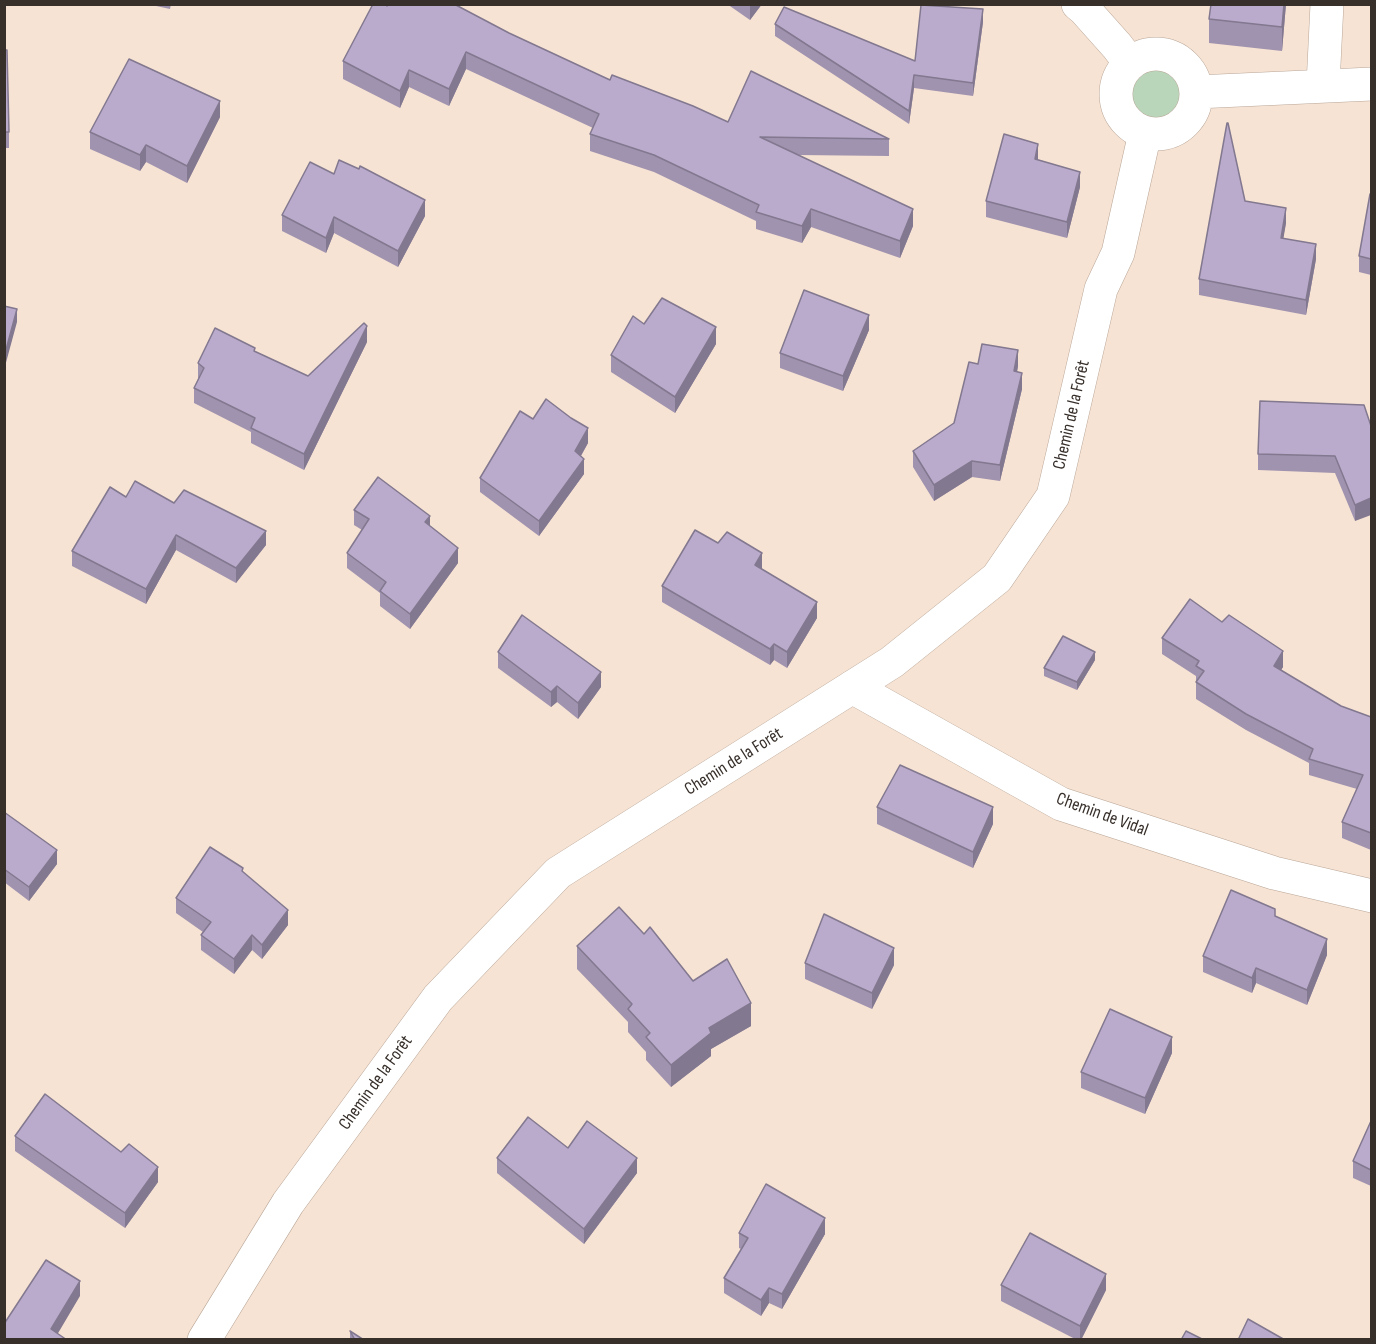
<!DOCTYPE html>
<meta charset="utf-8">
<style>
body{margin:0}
#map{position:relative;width:1376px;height:1344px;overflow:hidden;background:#f7e3d3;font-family:"Sofia Sans Condensed",sans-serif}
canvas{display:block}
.frame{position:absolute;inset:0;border:6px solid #372f2a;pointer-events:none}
</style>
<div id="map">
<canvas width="1376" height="1344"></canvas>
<div class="frame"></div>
</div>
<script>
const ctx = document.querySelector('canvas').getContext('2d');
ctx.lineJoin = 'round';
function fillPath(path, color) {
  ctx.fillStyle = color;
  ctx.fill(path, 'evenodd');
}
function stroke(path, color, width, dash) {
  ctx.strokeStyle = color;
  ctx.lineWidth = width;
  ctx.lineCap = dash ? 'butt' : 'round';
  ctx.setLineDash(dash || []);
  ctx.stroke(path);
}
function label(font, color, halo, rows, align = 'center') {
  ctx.font = font + ' "Sofia Sans Condensed",sans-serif';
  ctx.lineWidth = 4.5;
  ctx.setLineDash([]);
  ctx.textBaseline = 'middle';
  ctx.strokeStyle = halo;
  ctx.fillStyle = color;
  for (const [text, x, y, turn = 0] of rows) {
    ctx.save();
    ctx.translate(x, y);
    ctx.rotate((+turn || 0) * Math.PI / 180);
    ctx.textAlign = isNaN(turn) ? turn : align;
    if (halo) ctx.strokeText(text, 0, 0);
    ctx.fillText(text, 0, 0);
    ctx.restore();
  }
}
fillPath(new Path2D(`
 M1116 94a40 40 0 1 1 80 0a40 40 0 1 1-80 0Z`), '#b9d6bb');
const minor = new Path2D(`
 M 1323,85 L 1327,4
 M 852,687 L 1061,804 L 1274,873 L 1372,896
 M 204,1340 L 288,1203 L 438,998 L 558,873 L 892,662 L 997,578 L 1053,496 L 1101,289 L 1118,253 L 1145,133`);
const tertiary = new Path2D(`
 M 1078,4 L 1084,9 L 1117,46 L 1130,63
 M1116 94a40 40 0 1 1 80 0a40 40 0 1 1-80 0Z
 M 1196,92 L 1372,84`);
stroke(minor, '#b9a697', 34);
stroke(tertiary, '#b9a697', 34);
stroke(minor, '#fff', 33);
stroke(tertiary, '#fff', 33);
fillPath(new Path2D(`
 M 147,4 L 171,4 L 170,9 Z
 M 727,4 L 762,4 L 750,20 Z
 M 1286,4 L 1282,51 L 1209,43 L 1209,19 Z
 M 387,6 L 509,33 L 610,80 L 728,122 L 889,139 L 889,156 L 798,155 L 913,226 L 900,258 L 811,227 L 802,243 L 756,229 L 756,221 L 654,172 L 590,151 L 590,134 L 593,128 L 466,69 L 449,106 L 409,87 L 400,108 L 343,79 L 343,61 Z
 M 983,22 L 973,96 L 914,88 L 909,124 L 775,36 L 775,24 L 915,61 Z
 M 4,50 L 9,132 L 9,148 L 4,148 Z
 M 220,117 L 187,183 L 146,162 L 140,171 L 90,149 L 90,132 Z
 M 1038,160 L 1080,187 L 1067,238 L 986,217 L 986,201 Z
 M 334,174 L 425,216 L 398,267 L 334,233 L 326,253 L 282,231 L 282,215 Z
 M 1371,195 L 1371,275 L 1359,272 L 1359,256 Z
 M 1245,201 L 1286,223 L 1283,238 L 1316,259 L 1306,315 L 1199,295 L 1199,279 Z
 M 869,330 L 843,391 L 780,368 L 780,353 Z
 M 367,342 L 304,470 L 251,443 L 251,432 L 194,403 L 194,388 L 198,379 L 198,363 L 255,352 L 308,376 Z
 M 716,344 L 675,413 L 611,372 L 611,355 Z
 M 978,364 L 1018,366 L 1017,372 L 1022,389 L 1000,481 L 972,477 L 934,501 L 913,467 L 913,451 L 954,423 Z
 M 1364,405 L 1355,521 L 1335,473 L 1258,470 L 1258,454 Z
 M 533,419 L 588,443 L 581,456 L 584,474 L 539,536 L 480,492 L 480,478 Z
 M 126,497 L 174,503 L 266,545 L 236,583 L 176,550 L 146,604 L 72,566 L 72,551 Z
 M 354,510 L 430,526 L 458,563 L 410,629 L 380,606 L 380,593 L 347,568 L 347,553 L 362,530 L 354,525 Z
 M 762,569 L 817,618 L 787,668 L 774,660 L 770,665 L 662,602 L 662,586 Z
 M 1162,638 L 1283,667 L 1281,670 L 1341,706 L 1371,717 L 1371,850 L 1342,838 L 1342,822 L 1357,789 L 1309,775 L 1309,763 L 1246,730 L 1196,699 L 1196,676 L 1162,654 Z
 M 498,652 L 601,687 L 578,719 L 557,702 L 551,707 L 498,668 Z
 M 1095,660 L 1077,690 L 1044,676 L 1044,668 Z
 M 877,807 L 993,824 L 973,868 L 877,824 Z
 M 4,812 L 57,864 L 29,901 L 4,882 Z
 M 243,873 L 288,925 L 262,959 L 252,950 L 234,974 L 201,950 L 201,935 L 203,932 L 176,913 L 176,898 Z
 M 1275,916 L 1327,955 L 1307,1005 L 1256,983 L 1252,993 L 1203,972 L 1203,956 Z
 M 644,934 L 693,981 L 751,1026 L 711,1049 L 711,1056 L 671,1087 L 646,1060 L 646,1052 L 628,1032 L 628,1022 L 577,969 L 577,946 Z
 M 805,963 L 894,965 L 872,1009 L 805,979 Z
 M 1172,1053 L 1145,1114 L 1081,1088 L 1081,1072 Z
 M 1371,1121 L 1371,1186 L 1353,1178 L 1353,1161 Z
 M 15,1136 L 158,1182 L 125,1228 L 15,1151 Z
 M 568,1148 L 637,1173 L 584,1244 L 497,1173 L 497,1158 Z
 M 739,1233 L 825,1234 L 782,1309 L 769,1303 L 761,1316 L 724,1293 L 724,1278 L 741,1249 L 739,1248 Z
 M 1001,1285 L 1106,1290 L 1081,1340 L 1077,1340 L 1001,1301 Z
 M 350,1331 L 364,1340 L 350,1340 Z`), '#a093af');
fillPath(new Path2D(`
 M 751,4 L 762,4 L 750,20 L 750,5 Z
 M 1284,4 L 1286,4 L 1282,51 L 1282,27 Z
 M 983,9 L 983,22 L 973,96 L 973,83 Z
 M 466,52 L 466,69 L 449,106 L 449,89 Z
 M 409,70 L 409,87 L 400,108 L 400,91 Z
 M 914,75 L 914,88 L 909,124 L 909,111 Z
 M 220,101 L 220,117 L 187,183 L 187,166 Z
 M 1038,144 L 1038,160 L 1035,159 Z
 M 146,145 L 146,162 L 140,171 L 140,155 Z
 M 1080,172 L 1080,187 L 1067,238 L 1067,222 Z
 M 425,200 L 425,216 L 398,267 L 398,251 Z
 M 1286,208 L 1286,223 L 1281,253 L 1281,238 Z
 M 811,209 L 811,227 L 802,243 L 802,226 Z
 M 913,209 L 913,226 L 900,258 L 900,241 Z
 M 334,217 L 334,233 L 326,253 L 326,238 Z
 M 1316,244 L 1316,259 L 1306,315 L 1306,300 Z
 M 17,309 L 17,322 L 4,370 L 4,357 Z
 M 869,315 L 869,330 L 843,391 L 843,376 Z
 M 367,326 L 367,342 L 304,470 L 304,454 Z
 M 716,327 L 716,344 L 675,413 L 675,397 Z
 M 1018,350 L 1018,366 L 1014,388 L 1014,371 Z
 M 1022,373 L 1022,389 L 1000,481 L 1000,465 Z
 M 588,428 L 588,443 L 575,466 L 575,451 Z
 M 584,459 L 584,474 L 539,536 L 539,521 Z
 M 972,461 L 972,477 L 934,501 L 934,485 Z
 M 1371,498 L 1371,515 L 1355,521 L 1355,505 Z
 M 430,516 L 430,531 L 425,522 Z
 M 266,531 L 266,545 L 236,583 L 236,568 Z
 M 176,535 L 176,550 L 146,604 L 146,589 Z
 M 458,548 L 458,563 L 410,629 L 410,614 Z
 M 762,553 L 762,569 L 755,565 Z
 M 817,602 L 817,618 L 787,668 L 787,652 Z
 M 774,644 L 774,660 L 770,665 L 770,649 Z
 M 1283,651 L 1283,667 L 1274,682 L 1274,666 Z
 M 1095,652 L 1095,660 L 1077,690 L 1077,682 Z
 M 601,672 L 601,687 L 578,719 L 578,703 Z
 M 557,686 L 557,702 L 551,707 L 551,692 Z
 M 993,807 L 993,824 L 973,868 L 973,852 Z
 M 57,850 L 57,864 L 29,901 L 29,887 Z
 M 288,910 L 288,925 L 262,959 L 262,945 Z
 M 252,935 L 252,950 L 234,974 L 234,959 Z
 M 1327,939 L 1327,955 L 1307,1005 L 1307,990 Z
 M 894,948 L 894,965 L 872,1009 L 872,993 Z
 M 1256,968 L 1256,983 L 1252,993 L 1252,978 Z
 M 751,1003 L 751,1026 L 711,1049 L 711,1056 L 671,1087 L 671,1065 L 709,1028 Z
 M 1172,1037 L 1172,1053 L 1145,1114 L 1145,1098 Z
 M 637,1158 L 637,1173 L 584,1244 L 584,1229 Z
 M 158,1167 L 158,1182 L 125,1228 L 125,1213 Z
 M 825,1218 L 825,1234 L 782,1309 L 782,1294 Z
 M 1106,1274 L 1106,1290 L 1081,1340 L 1080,1340 L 1080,1326 Z
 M 80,1281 L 80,1296 L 54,1340 L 51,1329 Z
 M 769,1288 L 769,1303 L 761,1316 L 761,1300 Z`), '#82788f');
const building = new Path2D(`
 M 373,4 L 385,4 L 387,6 L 388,4 L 454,4 L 509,33 L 610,80 L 612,75 L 693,106 L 728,122 L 751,71 L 889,139 L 760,137 L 913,209 L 900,241 L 811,209 L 802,226 L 756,212 L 759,205 L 654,155 L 590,134 L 599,114 L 466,52 L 449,89 L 409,70 L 400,91 L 343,61 Z
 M 1211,4 L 1284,4 L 1282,27 L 1209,19 Z
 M 921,5 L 983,9 L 973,83 L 914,75 L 909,111 L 775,24 L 784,7 L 915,61 Z
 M 4,50 L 7,50 L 9,132 L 4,132 Z
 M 129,59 L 220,101 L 187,166 L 146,145 L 140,155 L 90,132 Z
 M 1227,123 L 1228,123 L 1245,201 L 1286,208 L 1281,238 L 1316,244 L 1306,300 L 1199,279 Z
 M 1004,134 L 1038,144 L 1035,159 L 1080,172 L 1067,222 L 986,201 Z
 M 339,160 L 359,169 L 360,166 L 425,200 L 398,251 L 334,217 L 326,238 L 282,215 L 310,162 L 334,174 Z
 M 1370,194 L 1371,195 L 1371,259 L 1359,256 Z
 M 804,290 L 869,315 L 843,376 L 780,353 Z
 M 662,298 L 716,327 L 675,397 L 611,355 L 633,316 L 644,324 Z
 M 4,306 L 17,309 L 4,357 Z
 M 364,323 L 367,326 L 304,454 L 251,428 L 255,418 L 194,388 L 204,368 L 198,363 L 215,328 L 255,348 L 254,351 L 308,376 Z
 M 982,344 L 1018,350 L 1014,371 L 1022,373 L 1000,465 L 972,461 L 934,485 L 913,451 L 954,423 L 969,362 L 978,364 Z
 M 546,399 L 571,418 L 588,428 L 575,451 L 584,459 L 539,521 L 480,478 L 520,411 L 533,419 Z
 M 1260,401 L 1364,405 L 1371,426 L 1371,498 L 1355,505 L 1335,456 L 1258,454 Z
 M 378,477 L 430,516 L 425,522 L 458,548 L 410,614 L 380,591 L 386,582 L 347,553 L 369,519 L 354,510 Z
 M 135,481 L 174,503 L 184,490 L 266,531 L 236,568 L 176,535 L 146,589 L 72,551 L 110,487 L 126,497 Z
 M 695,530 L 718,543 L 727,532 L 762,553 L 755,565 L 817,602 L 787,652 L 774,644 L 770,649 L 662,586 Z
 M 1190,599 L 1222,622 L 1229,615 L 1283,651 L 1274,666 L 1341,706 L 1371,717 L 1371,833 L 1342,822 L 1363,775 L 1309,759 L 1313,749 L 1246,714 L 1196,682 L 1204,671 L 1196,666 L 1199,661 L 1162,638 Z
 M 522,615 L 601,672 L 578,703 L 557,686 L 551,692 L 498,652 Z
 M 1063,636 L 1095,652 L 1077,682 L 1044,668 Z
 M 900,765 L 993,807 L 973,852 L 877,807 Z
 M 4,812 L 57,850 L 29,887 L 4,869 Z
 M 210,847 L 243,868 L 242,871 L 288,910 L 262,945 L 252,935 L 234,959 L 201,935 L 211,922 L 176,898 Z
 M 1231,890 L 1275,909 L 1275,916 L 1327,939 L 1307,990 L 1256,968 L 1252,978 L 1203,956 Z
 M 619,907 L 644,934 L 650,927 L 693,981 L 727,959 L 751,1003 L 709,1028 L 711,1033 L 671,1065 L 646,1037 L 650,1033 L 628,1009 L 632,1004 L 577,946 Z
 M 824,914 L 894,948 L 872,993 L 805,963 Z
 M 1110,1009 L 1172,1037 L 1145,1098 L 1081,1072 Z
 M 45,1094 L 121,1152 L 129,1144 L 158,1167 L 125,1213 L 15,1136 Z
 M 528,1117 L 568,1148 L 587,1121 L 637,1158 L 584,1229 L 497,1158 Z
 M 1371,1121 L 1371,1170 L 1353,1161 Z
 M 766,1184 L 825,1218 L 782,1294 L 769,1288 L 761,1300 L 724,1278 L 748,1238 L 739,1233 Z
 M 1030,1233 L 1106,1274 L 1080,1326 L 1001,1285 Z
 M 46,1260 L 80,1281 L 51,1329 L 67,1340 L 4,1340 L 4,1324 Z
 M 1248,1319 L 1285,1340 L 1238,1340 Z
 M 350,1331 L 364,1340 L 355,1340 Z
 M 1186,1331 L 1204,1340 L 1181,1340 Z`);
fillPath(building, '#baabcc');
stroke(building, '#82788f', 1.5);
label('18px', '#372f2a', '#fff', [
 ["Chemin de la Forêt",1072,415,-77],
 ["Chemin de la Forêt",734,762,-32],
 ["Chemin de Vidal",1102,815,20],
 ["Chemin de la Forêt",376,1083,-54]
]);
</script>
